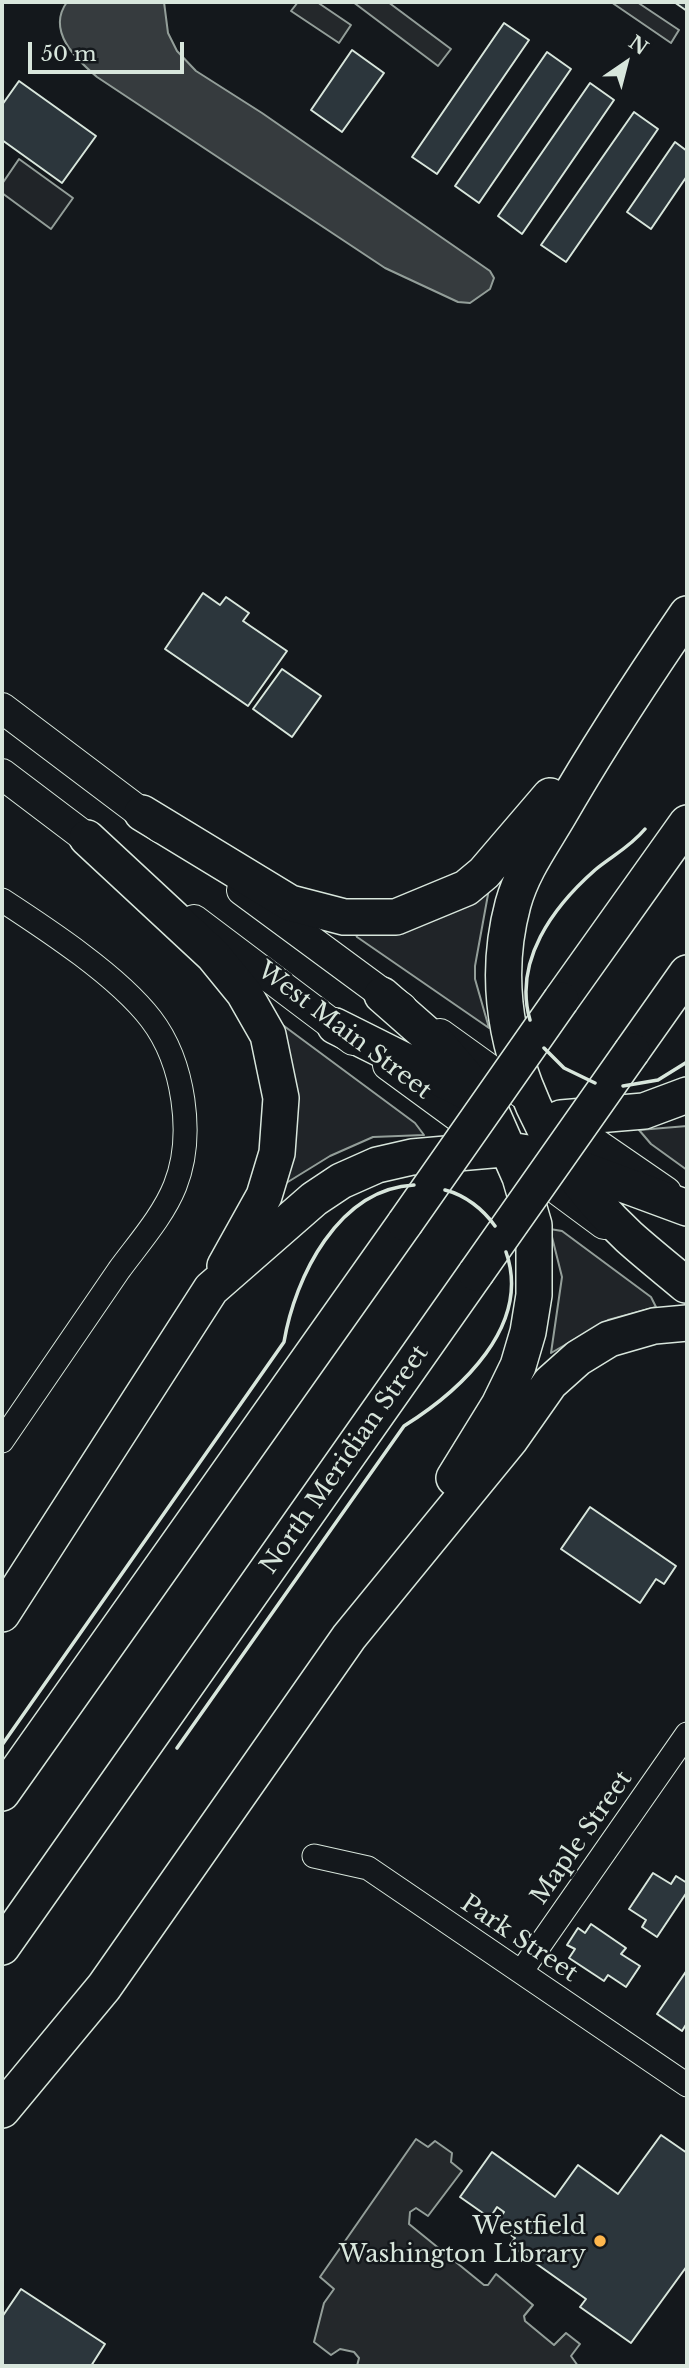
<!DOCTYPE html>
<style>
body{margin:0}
#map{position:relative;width:689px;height:2368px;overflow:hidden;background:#14181c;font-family:"Libre Baskerville",serif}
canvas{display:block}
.frame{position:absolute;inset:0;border:4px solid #d8e6dc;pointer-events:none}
.north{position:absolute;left:591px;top:28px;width:70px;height:70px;-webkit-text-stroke:5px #14181c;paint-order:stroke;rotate:35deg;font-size:19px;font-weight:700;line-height:28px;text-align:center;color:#d8e6dc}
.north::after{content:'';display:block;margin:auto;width:24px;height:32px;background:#d8e6dc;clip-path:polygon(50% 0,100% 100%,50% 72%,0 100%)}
.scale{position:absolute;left:28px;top:42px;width:156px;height:32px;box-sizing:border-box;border:4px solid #d8e6dc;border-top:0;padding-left:9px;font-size:21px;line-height:24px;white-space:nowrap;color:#d8e6dc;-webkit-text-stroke:5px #14181c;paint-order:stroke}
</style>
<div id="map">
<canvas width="689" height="2368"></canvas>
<div class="frame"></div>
<div class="north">N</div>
<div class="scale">50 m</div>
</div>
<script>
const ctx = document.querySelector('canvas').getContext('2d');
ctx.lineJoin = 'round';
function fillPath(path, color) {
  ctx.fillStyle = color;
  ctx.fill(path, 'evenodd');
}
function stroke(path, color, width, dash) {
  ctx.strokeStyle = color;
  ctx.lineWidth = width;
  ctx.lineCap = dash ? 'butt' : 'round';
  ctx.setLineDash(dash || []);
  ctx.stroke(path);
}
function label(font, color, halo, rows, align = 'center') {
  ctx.font = font + ' "Libre Baskerville",serif';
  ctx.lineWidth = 5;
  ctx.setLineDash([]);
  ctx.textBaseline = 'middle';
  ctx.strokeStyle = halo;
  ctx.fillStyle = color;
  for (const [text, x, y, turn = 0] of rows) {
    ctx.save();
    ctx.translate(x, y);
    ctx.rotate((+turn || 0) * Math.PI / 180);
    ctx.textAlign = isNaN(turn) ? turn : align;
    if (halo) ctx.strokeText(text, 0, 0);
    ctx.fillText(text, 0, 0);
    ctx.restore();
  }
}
const green = new Path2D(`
 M 19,159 L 73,198 L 51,229 L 2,193 L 2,184 Z
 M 489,889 L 475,966 L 475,979 L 489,1028 L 357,937 L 353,928 Z
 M 280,1023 L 415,1123 L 424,1135 L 373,1137 L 330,1156 L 283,1185 Z
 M 687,1126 L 687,1170 L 651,1144 L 639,1130 Z
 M 550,1229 L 562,1231 L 651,1297 L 656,1307 L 608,1320 L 551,1353 L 562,1277 Z`);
fillPath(green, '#202428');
stroke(green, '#939e99', 2);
const parking = new Path2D(`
 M 298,2 L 317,2 L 351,25 L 339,43 L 291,11 Z
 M 353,2 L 388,2 L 451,49 L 438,66 Z
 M 611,2 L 637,2 L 679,30 L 671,43 Z
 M 416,2139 L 428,2147 L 435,2141 L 452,2153 L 451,2162 L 462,2171 L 428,2216 L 416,2208 L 410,2212 L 409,2224 L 484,2285 L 488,2285 L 496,2274 L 533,2305 L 524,2316 L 525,2321 L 554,2345 L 566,2333 L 580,2344 L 571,2356 L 578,2366 L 357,2366 L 359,2358 L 354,2352 L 340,2349 L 331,2355 L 314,2342 L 324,2303 L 334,2289 L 320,2277 Z`);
fillPath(parking, '#24282b');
stroke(parking, '#939e99', 2);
const water = new Path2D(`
 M 67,2 L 164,2 L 168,33 L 177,51 L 196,71 L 262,113 L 490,271 L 494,278 L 490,289 L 470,303 L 458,302 L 385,268 L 97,77 C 76,59 46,31 67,2 Z`);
fillPath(water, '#363b3e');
stroke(water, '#939e99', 2);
const building = new Path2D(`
 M 674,2 L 687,2 L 687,11 Z
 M 504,23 L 529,40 L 437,174 L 412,157 Z
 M 352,50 L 384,73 L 342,132 L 311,110 Z
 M 547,52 L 571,69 L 479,203 L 455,186 Z
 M 19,81 L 96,136 L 62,183 L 2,140 L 2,105 Z
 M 590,83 L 614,100 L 522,234 L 498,216 Z
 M 634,112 L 658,129 L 566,262 L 541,245 Z
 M 675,142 L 687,151 L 687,176 L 651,229 L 627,212 Z
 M 203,593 L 220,605 L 226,597 L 249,613 L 243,621 L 287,651 L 248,706 L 165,649 Z
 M 282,669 L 321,696 L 292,737 L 253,709 Z
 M 590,1507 L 676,1566 L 664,1584 L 656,1579 L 640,1603 L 561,1549 Z
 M 653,1873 L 671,1884 L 676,1876 L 687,1883 L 687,1892 L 657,1937 L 642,1927 L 646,1920 L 629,1909 Z
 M 591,1924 L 626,1948 L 621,1954 L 640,1966 L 626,1987 L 608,1975 L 604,1981 L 569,1958 L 575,1949 L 567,1945 L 578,1928 L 585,1933 Z
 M 687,1970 L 687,2023 L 682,2031 L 657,2014 Z
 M 661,2135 L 687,2153 L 687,2266 L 631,2343 L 580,2307 L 586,2299 L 510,2245 L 515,2238 L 496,2224 L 504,2212 L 497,2207 L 490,2218 L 460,2197 L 492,2152 L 555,2197 L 578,2165 L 618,2194 Z
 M 21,2289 L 105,2344 L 91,2366 L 2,2366 L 2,2317 Z`);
fillPath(building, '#2c363c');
stroke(building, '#d8e6dc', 2);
const minor = new Path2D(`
 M 2,900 C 48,930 118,976 151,1019 C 184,1062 195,1136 175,1186 C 163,1216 138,1244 119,1270 C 80,1327 41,1384 2,1441
 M 314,1856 L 368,1868 L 687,2085
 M 521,1972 L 687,1734`);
const major = new Path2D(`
 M 2,708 L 161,828
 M 2,774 L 105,852
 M 242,890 L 402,1008
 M 194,920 L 353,1040
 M 440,1034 L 522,1093
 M 388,1065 L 489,1139
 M 557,1117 L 666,1192
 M 523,1164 L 604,1224`);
const highway = new Path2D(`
 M 142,813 L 290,903 L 344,917 L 396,917 L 466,888 L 484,873 L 550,796
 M 87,838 L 213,955 L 244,993 L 268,1035 L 281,1098 L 277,1153 L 264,1196 L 225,1266
 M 382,995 L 440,1046 L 487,1102 L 520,1177 L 534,1225 L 534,1295 L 528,1332 L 518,1366 L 499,1405 L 454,1478
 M 561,1000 L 687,823
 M 335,1026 L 473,1095
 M 632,1051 L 687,973
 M 561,1118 L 644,1111 L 687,1095
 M 686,1285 C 667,1269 648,1254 629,1237 C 539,1153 480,1027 513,904 C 522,871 542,844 559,815 C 599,745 642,680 687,614
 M 2,1614 L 211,1289 L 314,1199 L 341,1181 L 377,1165 L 412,1157 L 503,1149 L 546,1156 L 687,1208
 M 2,1793 L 405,1223
 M 2,1947 L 476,1273
 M 2,2110 L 104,1987 L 349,1637 L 510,1440 L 550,1383 L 578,1358 L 609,1339 L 654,1326 L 687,1323`);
stroke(minor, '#d8e6dc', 25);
stroke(major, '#d8e6dc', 32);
stroke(highway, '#d8e6dc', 38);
stroke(minor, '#14181c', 23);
stroke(major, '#14181c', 30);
stroke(highway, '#14181c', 35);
const highwayBridge = new Path2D(`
 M 405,1223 L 561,1000
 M 476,1273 L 632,1051`);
stroke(highwayBridge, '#d8e6dc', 38, []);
stroke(highwayBridge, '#14181c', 35);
stroke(new Path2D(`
 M 530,1020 C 513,961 553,907 595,870 C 612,856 630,847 645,829
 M 544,1048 L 564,1068 L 595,1083
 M 623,1086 L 658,1080 L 687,1062
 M 445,1190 C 465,1195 483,1209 495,1226
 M 2,1745 L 284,1342 C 295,1277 338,1189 414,1185
 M 177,1748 L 404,1426 C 460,1391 532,1326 506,1252`), '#d8e6dc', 3.5);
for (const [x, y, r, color] of [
 [600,2241,7,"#ffb74d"]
]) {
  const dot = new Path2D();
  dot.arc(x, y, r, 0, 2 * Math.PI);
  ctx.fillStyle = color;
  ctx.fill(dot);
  stroke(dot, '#14181c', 2.5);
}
label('24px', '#d8e6dc', '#14181c', [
 ["West Main Street",344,1031,37],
 ["North Meridian Street",345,1460,-55],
 ["Maple Street",582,1838,-55],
 ["Park Street",519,1939,34]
]);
label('24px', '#d8e6dc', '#14181c', [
 ["Westfield",586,2227],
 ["Washington Library",586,2255]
], 'right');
</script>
